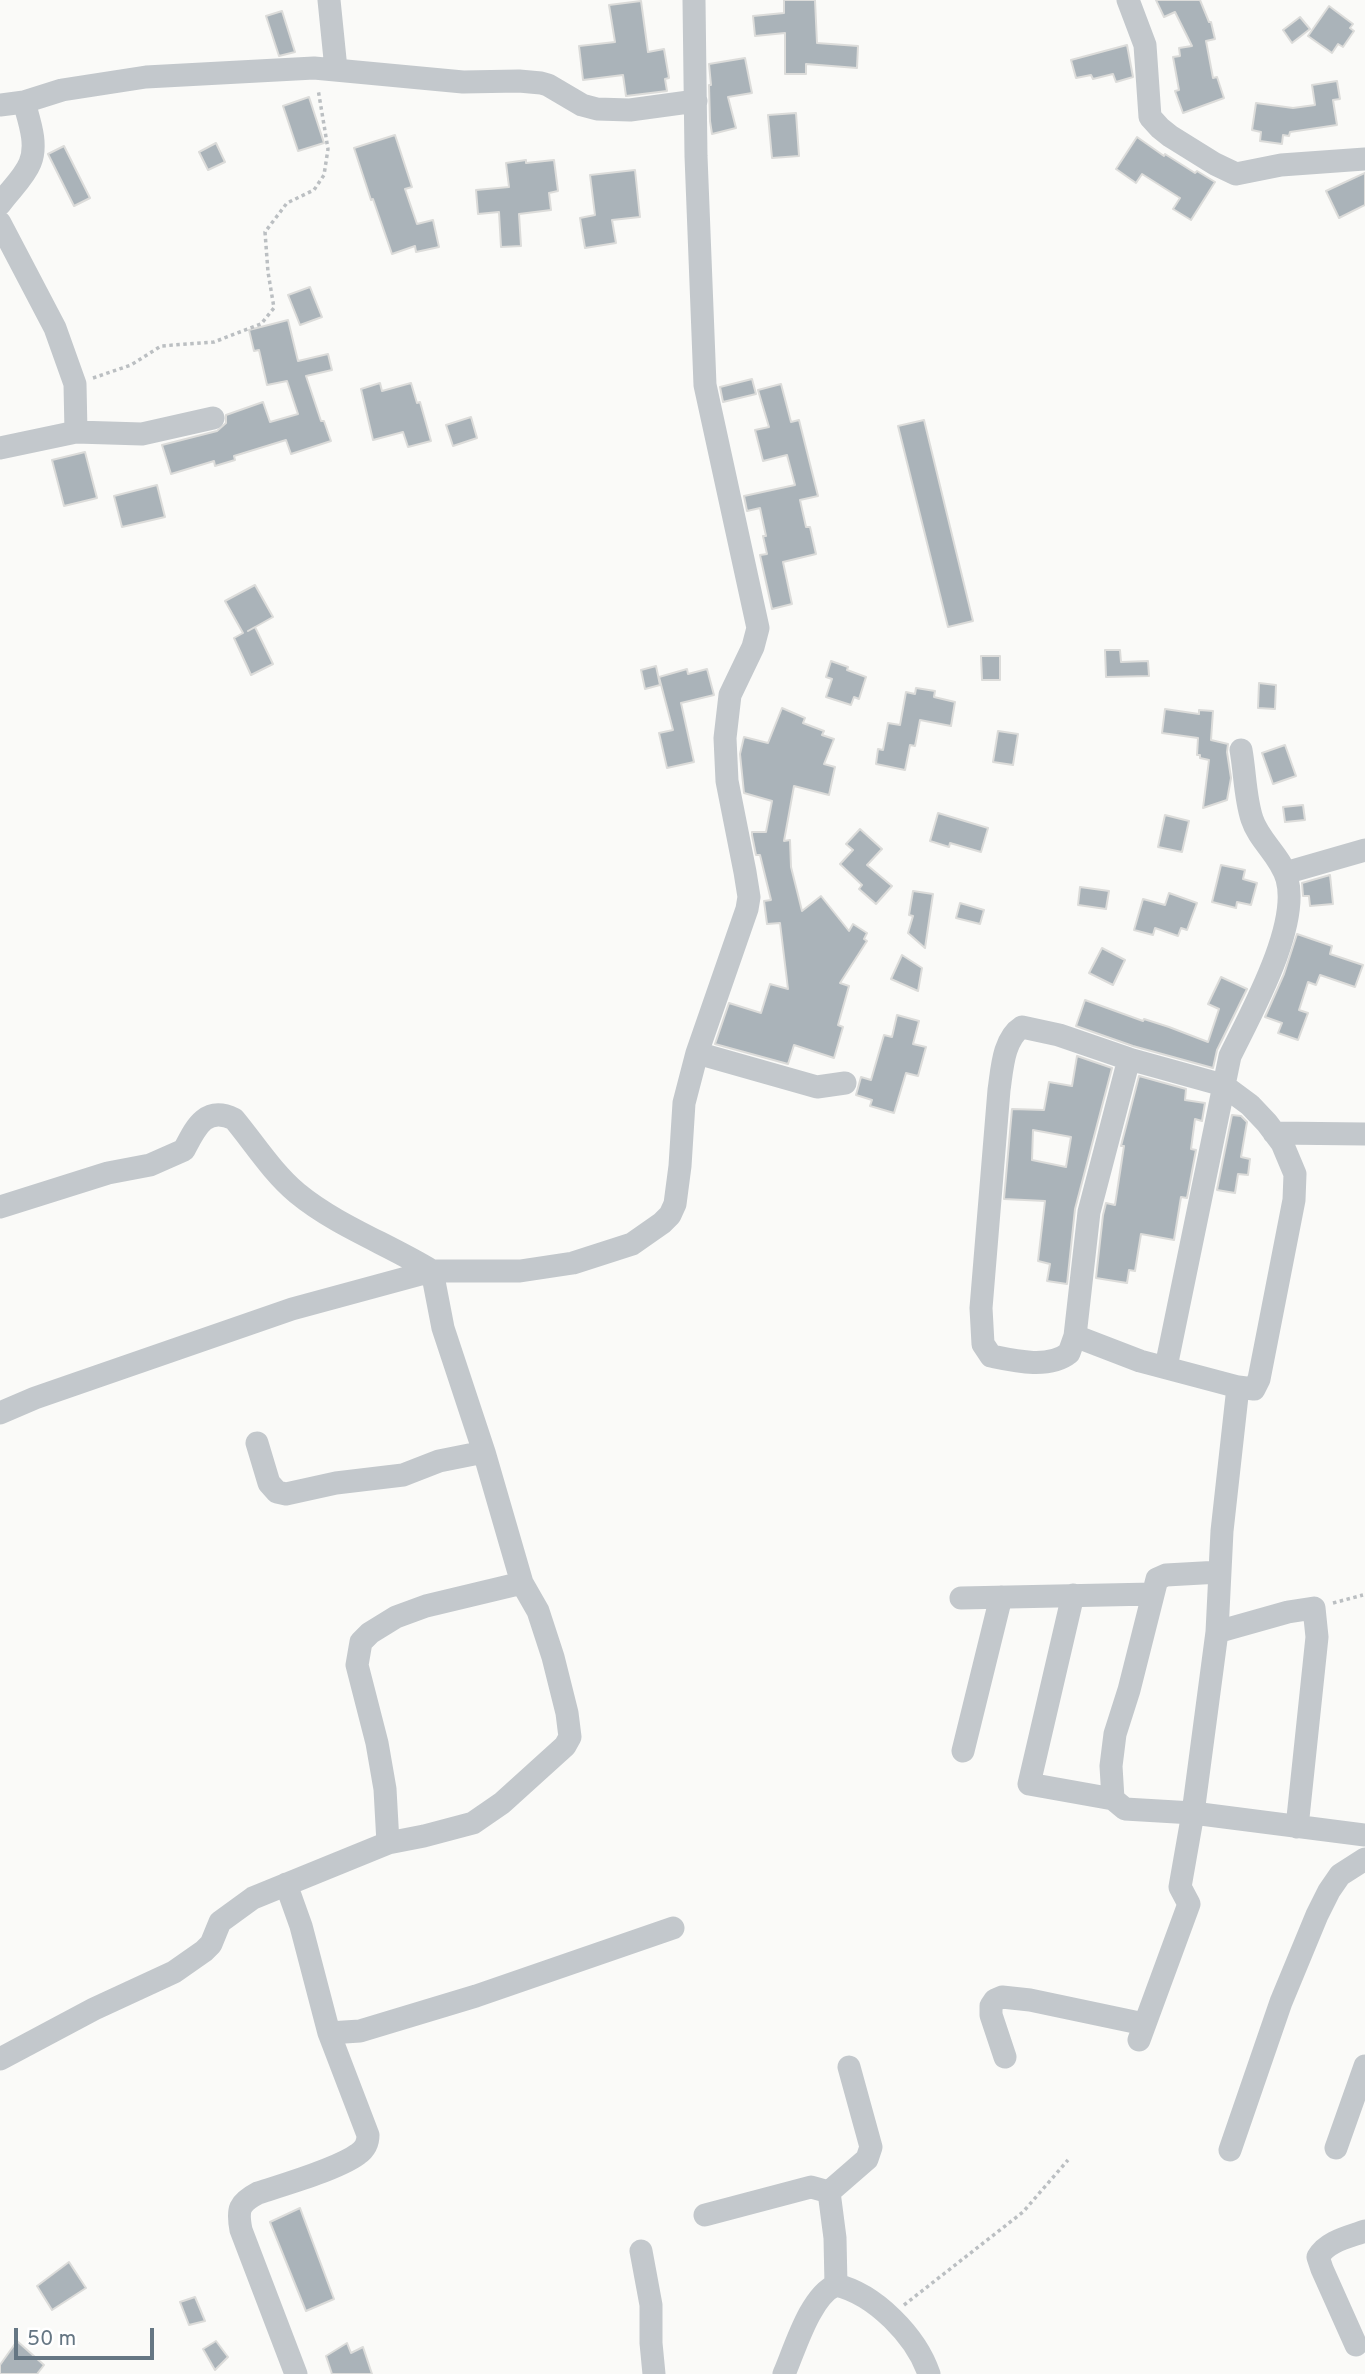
<!DOCTYPE html>
<style>
body{margin:0}
#map{position:relative;width:1365px;height:2374px;overflow:hidden;background:#fafaf8;font-family:Overpass,sans-serif}
canvas{display:block}
.scale{position:absolute;left:14px;top:2328px;width:140px;height:32px;box-sizing:border-box;border:4px solid #657683;border-top:0;padding-left:9px;font-size:21px;line-height:24px;white-space:nowrap;color:#657683;-webkit-text-stroke:5px #fff;paint-order:stroke}
</style>
<div id="map">
<canvas width="1365" height="2374"></canvas>
<div class="scale">50 m</div>
</div>
<script>
const ctx = document.querySelector('canvas').getContext('2d');
ctx.lineJoin = 'round';
function fillPath(path, color) {
  ctx.fillStyle = color;
  ctx.fill(path, 'evenodd');
}
function stroke(path, color, width, dash) {
  ctx.strokeStyle = color;
  ctx.lineWidth = width;
  ctx.lineCap = dash ? 'butt' : 'round';
  ctx.setLineDash(dash || []);
  ctx.stroke(path);
}
const building = new Path2D(`
 M 784,0 L 815,0 L 817,43 L 858,46 L 857,68 L 806,64 L 806,74 L 785,74 L 785,33 L 755,36 L 753,16 L 784,13 Z
 M 1156,0 L 1200,0 L 1209,22 L 1211,22 L 1215,39 L 1206,41 L 1213,78 L 1217,77 L 1224,98 L 1183,113 L 1175,91 L 1179,90 L 1173,57 L 1180,56 L 1179,48 L 1192,46 L 1175,12 L 1164,17 Z
 M 641,1 L 648,52 L 664,49 L 669,78 L 665,79 L 667,91 L 626,96 L 623,75 L 583,80 L 579,46 L 615,42 L 609,5 Z
 M 1329,6 L 1353,24 L 1350,28 L 1354,31 L 1343,47 L 1338,44 L 1332,53 L 1308,36 Z
 M 282,11 L 295,52 L 279,56 L 266,16 Z
 M 1300,17 L 1310,29 L 1292,43 L 1283,30 Z
 M 1127,45 L 1133,77 L 1116,82 L 1113,74 L 1093,79 L 1091,75 L 1076,78 L 1071,60 Z
 M 745,58 L 752,93 L 728,97 L 736,128 L 712,134 L 710,121 L 709,85 L 711,85 L 709,64 Z
 M 1337,81 L 1340,99 L 1333,100 L 1337,125 L 1290,132 L 1289,136 L 1283,135 L 1282,144 L 1260,141 L 1261,132 L 1252,130 L 1256,103 L 1293,108 L 1315,105 L 1312,85 Z
 M 309,97 L 324,143 L 298,151 L 283,106 Z
 M 796,113 L 799,156 L 772,158 L 768,115 Z
 M 395,135 L 412,187 L 405,189 L 417,224 L 433,220 L 439,247 L 416,252 L 415,246 L 392,254 L 373,199 L 371,200 L 354,148 Z
 M 1137,137 L 1164,156 L 1165,154 L 1195,173 L 1197,171 L 1215,182 L 1191,220 L 1173,209 L 1180,198 L 1142,174 L 1136,183 L 1116,169 Z
 M 216,143 L 225,162 L 208,170 L 199,152 Z
 M 64,146 L 90,198 L 74,206 L 48,154 Z
 M 526,160 L 526,163 L 554,160 L 558,191 L 549,193 L 551,210 L 519,214 L 521,246 L 501,247 L 499,212 L 478,214 L 476,190 L 509,187 L 506,163 Z
 M 635,170 L 640,217 L 612,220 L 616,243 L 585,248 L 580,218 L 595,215 L 590,175 Z
 M 1365,173 L 1365,205 L 1339,218 L 1326,191 Z
 M 310,287 L 322,317 L 300,325 L 288,295 Z
 M 288,320 L 298,361 L 328,354 L 332,370 L 306,376 L 321,421 L 324,421 L 331,441 L 291,454 L 286,440 L 234,456 L 235,460 L 215,466 L 214,461 L 171,474 L 162,445 L 217,431 L 226,423 L 226,415 L 263,402 L 270,422 L 298,414 L 287,381 L 267,385 L 259,350 L 254,351 L 249,330 Z
 M 752,379 L 756,394 L 723,402 L 720,387 Z
 M 380,383 L 382,391 L 411,383 L 417,403 L 420,402 L 431,441 L 408,447 L 403,432 L 373,440 L 361,389 Z
 M 781,384 L 791,422 L 799,420 L 818,496 L 800,500 L 806,527 L 810,527 L 816,554 L 783,562 L 792,604 L 772,609 L 760,555 L 767,554 L 763,536 L 766,536 L 760,508 L 747,511 L 744,496 L 795,485 L 787,455 L 763,461 L 755,430 L 769,427 L 758,390 Z
 M 471,417 L 477,438 L 453,446 L 446,425 Z
 M 924,420 L 973,621 L 948,627 L 898,426 Z
 M 85,452 L 97,498 L 64,506 L 52,460 Z
 M 157,485 L 165,517 L 122,527 L 114,496 Z
 M 255,585 L 273,617 L 248,631 L 255,627 L 273,664 L 251,675 L 234,638 L 243,633 L 225,601 Z
 M 1105,650 L 1120,650 L 1121,662 L 1148,661 L 1149,676 L 1106,677 Z
 M 981,656 L 1000,656 L 1000,680 L 982,680 Z
 M 831,661 L 848,667 L 847,670 L 866,677 L 859,699 L 854,697 L 851,705 L 826,697 L 832,679 L 826,677 Z
 M 656,666 L 660,685 L 645,689 L 641,670 Z
 M 687,669 L 688,674 L 707,669 L 714,695 L 681,703 L 694,762 L 667,768 L 659,733 L 673,730 L 659,677 Z
 M 1259,683 L 1276,685 L 1275,709 L 1258,708 Z
 M 916,688 L 935,691 L 934,697 L 955,702 L 951,726 L 920,720 L 915,746 L 910,745 L 905,770 L 876,764 L 878,749 L 883,750 L 888,723 L 900,725 L 906,692 L 915,694 Z
 M 782,708 L 805,718 L 803,723 L 824,731 L 822,735 L 834,739 L 824,764 L 835,767 L 829,795 L 794,786 L 784,841 L 790,840 L 791,867 L 802,911 L 821,896 L 849,931 L 853,924 L 867,933 L 864,939 L 867,941 L 840,983 L 849,986 L 838,1025 L 843,1027 L 834,1058 L 794,1045 L 788,1064 L 715,1044 L 729,1003 L 761,1013 L 770,984 L 788,989 L 780,923 L 767,924 L 764,901 L 771,900 L 760,855 L 756,855 L 752,835 L 752,832 L 766,832 L 772,801 L 744,793 L 740,754 L 744,737 L 768,743 Z
 M 1165,709 L 1199,714 L 1199,710 L 1213,711 L 1211,740 L 1228,744 L 1227,752 L 1231,778 L 1227,800 L 1203,808 L 1209,760 L 1200,758 L 1200,755 L 1197,755 L 1198,738 L 1162,733 Z
 M 998,731 L 1018,734 L 1013,765 L 993,762 Z
 M 1285,745 L 1296,776 L 1273,784 L 1262,753 Z
 M 1303,805 L 1305,820 L 1285,822 L 1283,807 Z
 M 938,813 L 988,828 L 981,852 L 950,843 L 949,847 L 930,841 Z
 M 1165,815 L 1189,821 L 1182,852 L 1158,847 Z
 M 860,829 L 882,849 L 867,865 L 892,886 L 876,904 L 859,889 L 862,885 L 840,864 L 853,850 L 846,844 Z
 M 1221,865 L 1245,870 L 1243,879 L 1257,883 L 1251,905 L 1237,902 L 1236,908 L 1212,902 Z
 M 1330,875 L 1333,904 L 1310,906 L 1309,896 L 1303,896 L 1302,883 Z
 M 1080,887 L 1109,891 L 1106,909 L 1078,905 Z
 M 913,891 L 933,894 L 925,948 L 908,933 L 913,916 L 909,915 Z
 M 1169,893 L 1197,903 L 1187,930 L 1181,928 L 1178,936 L 1155,928 L 1153,935 L 1134,930 L 1143,899 L 1165,905 Z
 M 960,903 L 984,910 L 980,924 L 956,918 Z
 M 1297,934 L 1332,946 L 1330,954 L 1363,965 L 1355,987 L 1320,975 L 1316,985 L 1308,982 L 1299,1010 L 1308,1013 L 1298,1040 L 1278,1033 L 1282,1023 L 1265,1017 L 1284,974 Z
 M 1102,948 L 1125,960 L 1113,985 L 1089,973 Z
 M 902,955 L 922,968 L 918,991 L 891,979 Z
 M 1221,977 L 1247,989 L 1217,1050 L 1213,1068 L 1133,1046 L 1076,1026 L 1085,1000 L 1143,1021 L 1144,1019 L 1169,1027 L 1208,1042 L 1219,1009 L 1208,1004 Z
 M 897,1015 L 919,1021 L 913,1044 L 926,1047 L 918,1076 L 906,1073 L 894,1113 L 870,1106 L 872,1100 L 856,1095 L 861,1077 L 871,1080 L 884,1035 L 892,1037 Z
 M 1077,1056 L 1112,1068 L 1075,1209 L 1067,1284 L 1047,1281 L 1050,1264 L 1038,1261 L 1045,1201 L 1004,1199 L 1012,1109 L 1044,1110 L 1049,1082 L 1072,1086 ZM 1033,1130 L 1071,1137 L 1066,1167 L 1032,1160 Z
 M 1139,1076 L 1186,1089 L 1185,1100 L 1205,1103 L 1202,1121 L 1195,1119 L 1191,1149 L 1196,1150 L 1187,1198 L 1181,1197 L 1174,1240 L 1141,1234 L 1135,1271 L 1129,1270 L 1127,1283 L 1096,1278 L 1103,1215 L 1106,1203 L 1115,1205 L 1124,1146 L 1121,1146 Z
 M 1232,1115 L 1241,1116 L 1247,1122 L 1241,1157 L 1250,1159 L 1248,1175 L 1238,1174 L 1235,1193 L 1217,1190 Z
 M 300,2208 L 334,2299 L 306,2311 L 270,2222 Z
 M 69,2262 L 86,2288 L 52,2310 L 37,2286 Z
 M 195,2297 L 205,2321 L 189,2325 L 180,2302 Z
 M 17,2341 L 44,2365 L 37,2374 L 0,2374 L 0,2365 Z
 M 216,2341 L 228,2357 L 215,2370 L 203,2349 Z
 M 347,2343 L 351,2353 L 363,2347 L 372,2374 L 332,2374 L 326,2356 Z`);
fillPath(building, '#aab3b9');
stroke(building, '#dcdcda', 2);
stroke(new Path2D(`
 M 93,378 L 131,365 L 161,346 L 214,342 L 240,332 L 261,324 L 274,308 L 268,272 L 265,232 L 287,203 L 314,190 L 324,175 L 328,149 L 318,89
 M 1333,1603 L 1363,1595
 M 904,2305 L 1023,2212 L 1068,2160`), '#bbbfc2', 3.5, [3.5, 3.5]);
stroke(new Path2D(`
 M 329,0 L 336,69
 M 1128,0 L 1145,45 L 1150,117 L 1160,128 L 1170,136 L 1215,164 L 1236,174 L 1281,165 L 1365,159
 M 0,105 L 24,102 L 62,90 L 146,77 L 314,68 L 463,82 L 519,81 L 541,83 L 548,85 L 582,105 L 597,109 L 630,110 L 696,101
 M 0,204 C 9,191 24,178 30,163 C 38,144 29,121 24,102
 M 0,223 L 55,328 L 75,384 L 76,432
 M 0,448 L 76,432 L 142,434 L 213,418
 M 1285,873 L 1365,850
 M 697,1053 L 817,1087 L 845,1083
 M 1129,1059 L 1089,1212 L 1075,1336 L 1140,1361 L 1238,1387 L 1222,1531 L 1217,1632 L 1193,1813 L 1180,1887 L 1189,1904 L 1139,2040
 M 1274,1133 L 1365,1134
 M 0,1207 L 108,1173 L 150,1165 L 184,1150 C 195,1129 205,1105 234,1119 C 254,1143 272,1172 297,1193 C 337,1226 388,1244 432,1271 L 443,1328 L 484,1452 L 522,1583 L 538,1611 L 553,1657 L 567,1713 L 570,1737 L 565,1746 L 502,1803 L 473,1823 L 424,1836 L 388,1843 L 253,1898 L 220,1922 L 211,1944 L 204,1951 L 174,1972 L 94,2009 L 0,2059
 M 1075,1336 L 1069,1353 C 1049,1369 1015,1361 991,1356 L 983,1344 L 981,1308 L 999,1090 C 1002,1070 1003,1039 1022,1027 L 1059,1035 L 1129,1059 L 1223,1085 L 1250,1105 L 1267,1123 L 1282,1143 L 1295,1174 L 1294,1200 L 1259,1379 L 1254,1389 L 1238,1387
 M 1166,1367 L 1230,1056 C 1251,1013 1300,926 1287,879 C 1281,856 1259,841 1252,819 C 1245,798 1245,772 1241,750
 M 0,1413 L 35,1398 L 292,1309 L 432,1271 L 520,1271 L 573,1263 L 632,1244 L 662,1223 L 670,1215 L 675,1204 L 680,1166 L 684,1103 L 697,1053 L 747,909 L 749,897 L 745,872 L 727,781 L 725,738 L 730,695 L 753,647 L 758,628 L 705,385 L 696,156 L 694,0
 M 257,1443 L 269,1483 L 277,1492 L 286,1494 L 336,1483 L 403,1475 L 439,1461 L 484,1452
 M 1220,1572 L 1166,1575 L 1157,1579 L 1129,1690 L 1115,1734 L 1111,1766 L 1113,1799 L 1125,1809 L 1193,1813 L 1365,1835
 M 1073,1595 L 1029,1784 L 1113,1799
 M 961,1598 L 1153,1594
 M 1217,1632 L 1288,1612 L 1314,1608 L 1317,1637 L 1297,1827
 M 963,1751 L 1001,1597
 M 388,1843 L 385,1789 L 377,1743 L 357,1665 L 361,1642 L 370,1633 L 396,1617 L 426,1606 L 522,1583
 M 286,1884 L 301,1926 L 329,2033 L 368,2135 C 368,2144 365,2149 358,2154 C 338,2169 283,2185 258,2193 C 239,2203 237,2209 241,2230 L 296,2374
 M 329,2033 L 360,2031 L 476,1996 L 673,1928
 M 1005,2057 L 991,2015 L 991,2006 L 995,2000 L 1002,1997 L 1030,2000 L 1144,2024
 M 1336,2148 L 1365,2066
 M 1230,2150 L 1281,2002 L 1317,1915 L 1329,1891 L 1340,1875 L 1365,1859
 M 705,2215 L 811,2187 L 829,2192
 M 641,2251 L 651,2305 L 651,2343 L 654,2374
 M 836,2285 L 835,2238 L 829,2192 L 867,2159 L 871,2147 L 849,2067
 M 1356,2345 L 1322,2269 L 1318,2257 C 1327,2241 1349,2237 1365,2231
 M 784,2374 C 795,2349 810,2296 836,2285 C 875,2294 916,2336 929,2374`), '#c3c8cc', 23);
</script>
